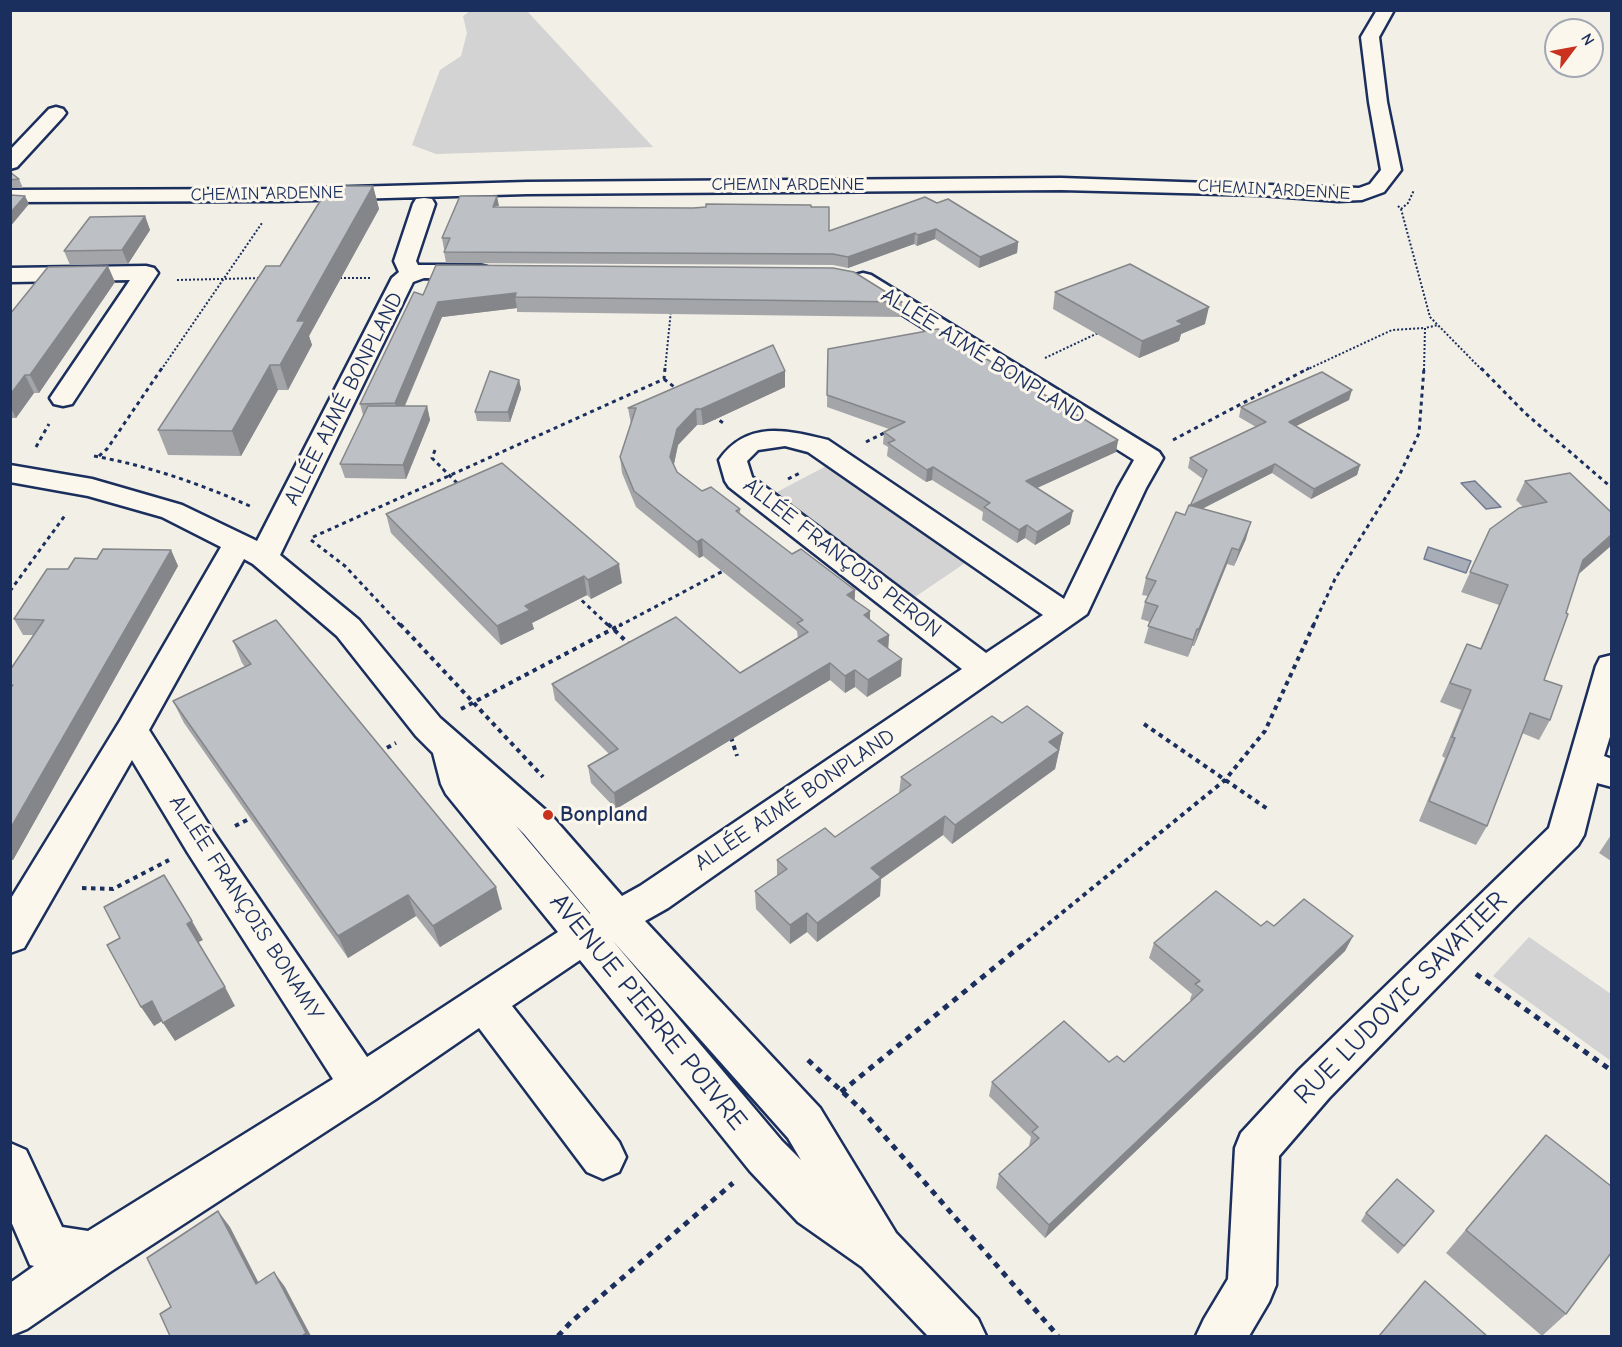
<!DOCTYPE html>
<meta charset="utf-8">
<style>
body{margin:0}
#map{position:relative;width:1622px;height:1347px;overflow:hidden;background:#f2efe6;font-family:"Comic Neue",sans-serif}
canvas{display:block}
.frame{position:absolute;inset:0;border:12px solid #1b2f5e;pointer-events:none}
.north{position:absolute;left:1544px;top:18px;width:60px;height:60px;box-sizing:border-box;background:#fbf7ec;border:2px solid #a1a7b3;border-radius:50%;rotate:58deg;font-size:16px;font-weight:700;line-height:24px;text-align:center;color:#1b2f5e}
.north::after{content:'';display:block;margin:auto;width:21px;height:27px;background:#c8321e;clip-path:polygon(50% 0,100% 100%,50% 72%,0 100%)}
</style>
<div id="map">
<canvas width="1622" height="1347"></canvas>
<div class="frame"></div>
<div class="north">N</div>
</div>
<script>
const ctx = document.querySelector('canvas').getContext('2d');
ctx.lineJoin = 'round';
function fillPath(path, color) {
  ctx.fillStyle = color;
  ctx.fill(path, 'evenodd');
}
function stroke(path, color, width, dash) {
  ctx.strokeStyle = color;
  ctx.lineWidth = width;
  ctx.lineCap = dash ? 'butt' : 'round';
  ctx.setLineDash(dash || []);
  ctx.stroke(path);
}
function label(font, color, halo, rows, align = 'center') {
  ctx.font = font + ' "Comic Neue",sans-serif';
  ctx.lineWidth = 6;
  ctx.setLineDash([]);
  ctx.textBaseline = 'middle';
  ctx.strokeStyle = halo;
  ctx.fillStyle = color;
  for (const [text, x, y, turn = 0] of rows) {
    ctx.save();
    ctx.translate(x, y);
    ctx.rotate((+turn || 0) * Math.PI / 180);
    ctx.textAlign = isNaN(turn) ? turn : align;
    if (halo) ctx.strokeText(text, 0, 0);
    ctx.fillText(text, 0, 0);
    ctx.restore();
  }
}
fillPath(new Path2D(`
 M 527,10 L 527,11 L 653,147 L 436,154 L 412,145 L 440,70 L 461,56 L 467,33 L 463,16 L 470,11 Z
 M 832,463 L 971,559 L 915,597 L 775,493 Z
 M 1529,937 L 1611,994 L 1611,1061 L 1493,976 Z`), '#d2d3d2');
const water = new Path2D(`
 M 1475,481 L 1501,507 L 1486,509 L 1461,483 Z
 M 1428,547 L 1471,561 L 1466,573 L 1424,559 Z`);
fillPath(water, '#a9adb7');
stroke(water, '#707b93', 1.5);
const minor = new Path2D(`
 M 1377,10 L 1394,10 L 1379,37 L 1387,102 L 1401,170 L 1384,192 L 1362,200 L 1338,201 L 1261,195 L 1061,190 L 527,194 L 281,201 L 10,202 L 10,190 L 281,189 L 527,182 L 1061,178 L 1359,188 L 1370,184 L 1381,170 L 1369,102 L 1361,37 Z
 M 56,107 L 63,109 L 66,113 L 63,117 L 17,167 L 10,169 L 10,150 L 49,109 Z
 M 424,198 L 432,199 L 435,204 L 416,261 L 418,265 L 479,265 L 487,267 L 491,272 L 487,277 L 479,279 L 424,278 L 413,282 L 280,555 L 359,620 L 440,718 L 550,814 L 622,896 L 640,886 L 962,669 L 729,487 L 725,481 L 719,460 C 747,420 787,430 828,440 L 1064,599 L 1118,488 L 1134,460 L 855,285 L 851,280 L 855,275 L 863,273 L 871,275 L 1159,452 L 1163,458 L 1146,488 L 1087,614 L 668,908 L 645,921 L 820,1108 L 896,1233 L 978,1319 L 986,1336 L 928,1336 L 862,1267 L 798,1222 L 750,1171 L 580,960 L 512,1006 L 619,1142 L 626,1157 L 619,1172 L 603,1179 L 587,1172 L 479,1028 L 376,1099 L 110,1272 L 27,1329 L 10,1336 L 10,1283 L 34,1266 L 30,1265 L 10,1219 L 10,1143 L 26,1150 L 62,1227 L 88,1231 L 333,1079 L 188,853 L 132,760 L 24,948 L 10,953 L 10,900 L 120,721 L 221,547 L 162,517 L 88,496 L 10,482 L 10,465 L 92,479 L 182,505 L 257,541 L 392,278 L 399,272 L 394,261 L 413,204 L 416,199 ZM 785,446 L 808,452 L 1043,615 L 986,653 L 752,477 L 747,461 L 758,450 ZM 244,559 L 253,564 L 337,636 L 416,736 L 433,753 L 441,784 L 446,794 L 558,932 L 367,1057 L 214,833 L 149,730 ZM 516,826 L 524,834 L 590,913 L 590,914 ZM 612,940 L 788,1138 L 801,1160 L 782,1141 Z
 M 146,266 L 154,268 L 158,273 L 76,398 L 72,404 L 63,406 L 54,404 L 50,398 L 130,280 L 10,282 L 10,268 Z
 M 1612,655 L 1612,730 L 1604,756 L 1612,759 L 1612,787 L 1597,783 L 1584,835 L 1578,845 L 1517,905 L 1329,1098 L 1279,1156 L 1276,1285 L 1269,1302 L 1249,1336 L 1196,1336 L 1204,1319 L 1228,1279 L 1235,1148 L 1241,1133 L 1299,1070 L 1549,828 L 1596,666 L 1600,658 Z`);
stroke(minor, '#1b2f5e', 5);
stroke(new Path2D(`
 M 1398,206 L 1401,209 L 1430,317 L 1482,370
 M 1401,209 L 1408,203 L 1414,190
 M 336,278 L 370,278
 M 177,280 L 262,278
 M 1045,358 L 1098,333
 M 161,370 L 262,223
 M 665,370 L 671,310
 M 1306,370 L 1392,330 L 1425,328
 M 1424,370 L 1425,328 L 1438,325`), '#1b2f5e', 2, [2, 2]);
stroke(new Path2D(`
 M 1481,368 L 1525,413 L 1612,488
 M 664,379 L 678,390
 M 713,416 L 726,425
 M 1173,440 L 1309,368
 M 866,442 L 886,432
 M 36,447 L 49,424
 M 435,450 L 432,458 L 459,485
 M 94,456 C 149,466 201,484 252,507
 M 99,456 L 107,449 L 162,368
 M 788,479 L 802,472
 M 313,537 L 664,379 L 665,368
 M 311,540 L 345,566 L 401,626
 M 10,591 L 66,514
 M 576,595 L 609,626
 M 619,626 L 725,570
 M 1313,626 L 1335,579 L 1399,476 L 1419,433 L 1424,368`), '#1b2f5e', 3, [4, 4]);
stroke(new Path2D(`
 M 400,624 L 543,777
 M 608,624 L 630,645
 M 461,709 L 622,624
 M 1144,724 L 1269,810
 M 731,737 L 737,756
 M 379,752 L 396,743
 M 235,826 L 255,816
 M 82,888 L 113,889 L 169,860
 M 1020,947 L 1225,780 L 1265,731 L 1314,624`), '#1b2f5e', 4, [4.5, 4.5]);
stroke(new Path2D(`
 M 1476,974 L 1612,1071
 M 808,1060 L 861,1109 L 1058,1336
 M 841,1092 L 1022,945
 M 558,1336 L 571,1322 L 733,1183`), '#1b2f5e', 5, [6, 6]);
fillPath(minor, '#fbf7ec');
fillPath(new Path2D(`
 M 10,172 L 19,179 L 23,188 L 10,188 Z
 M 373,186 L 379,209 L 309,336 L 312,345 L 288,390 L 278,390 L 241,456 L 168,455 L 158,430 L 280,266 L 327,198 Z
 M 937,203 L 1018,242 L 1017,253 L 979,268 L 935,239 L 917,246 L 914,244 L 848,268 L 833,265 L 446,263 L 444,252 L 446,249 L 444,249 L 442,238 L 499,207 L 693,208 L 811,207 L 829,231 Z
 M 145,216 L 150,230 L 128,264 L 70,265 L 64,251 Z
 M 115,282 L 39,393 L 34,393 L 16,418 L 10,418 L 10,314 Z
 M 1055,292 L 1205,324 L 1181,334 L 1179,341 L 1139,358 L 1053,309 Z
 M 423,295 L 902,302 L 901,317 L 517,312 L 517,308 L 442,317 L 405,406 L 427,406 L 430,420 L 406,479 L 345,478 L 340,464 L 363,415 L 360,404 Z
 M 828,349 L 1118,440 L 1116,452 L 1036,488 L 1070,524 L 1035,545 L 1025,538 L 1017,543 L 982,520 L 983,512 L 932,480 L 926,482 L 887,456 L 888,447 L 883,444 L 884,432 L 889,429 L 827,407 Z
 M 785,371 L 785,387 L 703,425 L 697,425 L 678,445 L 674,464 L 677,472 L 702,491 L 740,509 L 740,513 L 792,554 L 855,590 L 855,600 L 870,620 L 889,635 L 888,649 L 901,676 L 867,697 L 855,687 L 845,693 L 830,680 L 616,809 L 591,783 L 588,766 L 609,754 L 555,700 L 552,684 L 740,673 L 798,639 L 797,631 L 703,556 L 699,558 L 636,507 L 622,473 L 620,457 L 631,424 L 628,408 Z
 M 519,380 L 521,389 L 510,422 L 477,421 L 475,412 Z
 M 1349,400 L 1296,426 L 1360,465 L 1357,475 L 1311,499 L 1272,473 L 1202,509 L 1246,539 L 1234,566 L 1227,564 L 1194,646 L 1192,646 L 1188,657 L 1144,643 L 1150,622 L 1141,619 L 1145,602 L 1148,596 L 1142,595 L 1146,578 L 1190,506 L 1203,479 L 1188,468 L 1190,458 L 1256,427 L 1239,417 L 1241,407 Z
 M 1570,473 L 1578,574 L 1544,680 L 1550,720 L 1539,740 L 1522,733 L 1487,826 L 1476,845 L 1419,821 L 1445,758 L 1442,756 L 1461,710 L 1440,702 L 1467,644 L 1480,649 L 1499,605 L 1461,592 L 1490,529 L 1523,507 L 1516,500 L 1525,481 Z
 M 386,514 L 622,583 L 591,599 L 587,595 L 532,623 L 534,629 L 501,645 L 391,533 Z
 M 171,550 L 178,566 L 13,860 L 10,860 L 10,670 L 33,635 L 23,635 L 14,619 L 68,569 L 97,559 Z
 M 233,641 L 502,909 L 440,947 L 416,916 L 348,958 L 184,723 L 173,701 L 245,667 L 242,663 Z
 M 1002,723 L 1063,733 L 1055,769 L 952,844 L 943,835 L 881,879 L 880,896 L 817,942 L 807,932 L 790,944 L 756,909 L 755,891 L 777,876 L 777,860 L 835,837 L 899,793 L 901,777 Z
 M 1611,835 L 1611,861 L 1599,853 Z
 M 1261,926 L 1274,926 L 1353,936 L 1345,951 L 1045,1238 L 996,1188 L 999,1174 L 1030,1147 L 1029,1146 L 1031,1137 L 989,1096 L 992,1082 L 1124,1062 L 1191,1001 L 1190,999 L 1192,994 L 1149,958 L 1154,943 Z
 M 1546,1135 L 1566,1314 L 1542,1336 L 1446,1253 Z
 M 1434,1211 L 1398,1254 L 1361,1221 L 1366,1213 Z`), '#a3a5a9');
fillPath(new Path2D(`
 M 373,186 L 379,209 L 309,336 L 312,345 L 288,390 L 280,365 L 297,321 Z
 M 25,196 L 29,204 L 10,227 L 10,213 Z
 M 497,196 L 499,206 L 493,207 Z
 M 145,216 L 150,230 L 128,264 L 122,250 Z
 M 936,229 L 935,239 L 917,246 L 918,235 Z
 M 915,233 L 914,244 L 848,268 L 848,257 Z
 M 1018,242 L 1017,253 L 979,268 L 980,257 Z
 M 108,266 L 115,282 L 39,393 L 30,375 Z
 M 516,293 L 515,297 L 517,308 L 442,317 L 399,419 L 395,403 L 438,302 Z
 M 1209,307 L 1205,324 L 1181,334 L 1179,341 L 1139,358 L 1142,341 L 1177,321 Z
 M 270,365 L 278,390 L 241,456 L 232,431 Z
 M 785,371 L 785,387 L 703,425 L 701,409 Z
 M 25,375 L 34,393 L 16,418 L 10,406 L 10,395 Z
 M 519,380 L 521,389 L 510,422 L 508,412 Z
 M 1352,390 L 1349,400 L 1286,431 L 1289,422 Z
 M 427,406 L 430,420 L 406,479 L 403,465 Z
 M 696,409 L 697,425 L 678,445 L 672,473 L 670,457 L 677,429 Z
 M 1118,440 L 1116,452 L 1024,494 L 1026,481 Z
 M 1275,464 L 1272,473 L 1188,516 L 1190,506 Z
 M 1360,465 L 1357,475 L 1311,499 L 1314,489 Z
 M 933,467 L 932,480 L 926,482 L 927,470 Z
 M 1073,511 L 1070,524 L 1035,545 L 1037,532 Z
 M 1251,522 L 1246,539 L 1234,566 L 1239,550 Z
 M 1027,525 L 1025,538 L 1017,543 L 1019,530 Z
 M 1611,535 L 1611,546 L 1573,579 L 1583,560 Z
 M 702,539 L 703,556 L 699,558 L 697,542 Z
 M 1232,548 L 1227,564 L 1194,646 L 1199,629 Z
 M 171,550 L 178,566 L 13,860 L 10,857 L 10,829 Z
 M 619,564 L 622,583 L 591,599 L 588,580 Z
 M 584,576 L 587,595 L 532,623 L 534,629 L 501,645 L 497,626 L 525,606 Z
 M 855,590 L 854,607 L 847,595 Z
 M 870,611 L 870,628 L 864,615 Z
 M 1197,629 L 1192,646 L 1188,657 L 1193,640 Z
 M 889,635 L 888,652 L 878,641 Z
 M 902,659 L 901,676 L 867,697 L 868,680 Z
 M 830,663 L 830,680 L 616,809 L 614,793 Z
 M 855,670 L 855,687 L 845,693 L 845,676 Z
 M 1063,733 L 1055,769 L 952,844 L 955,825 L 1049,742 Z
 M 945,816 L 943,835 L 881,879 L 880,896 L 817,942 L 817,923 L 871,868 Z
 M 496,887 L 502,909 L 440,947 L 433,926 Z
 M 408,895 L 416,916 L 348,958 L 338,936 Z
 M 807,913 L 807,932 L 790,944 L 790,925 Z
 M 192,921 L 203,940 L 197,943 L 187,924 Z
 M 1353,936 L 1345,951 L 1045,1238 L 1049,1225 Z
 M 225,987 L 235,1006 L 175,1041 L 163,1023 Z
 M 152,1001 L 164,1020 L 154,1026 L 141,1007 Z
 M 218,1211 L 230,1227 L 267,1299 L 256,1284 Z
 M 274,1272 L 285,1287 L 311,1336 L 303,1336 Z`), '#848689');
const building = new Path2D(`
 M 10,172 L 19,179 L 10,180 Z
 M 334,186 L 373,186 L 297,321 L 305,321 L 280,365 L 270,365 L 232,431 L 158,430 L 266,266 L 280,266 L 322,198 L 327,198 Z
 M 10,195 L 25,196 L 10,213 Z
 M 460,196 L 497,196 L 493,207 L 693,208 L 706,207 L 706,204 L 811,205 L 811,207 L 829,207 L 829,231 L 925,197 L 937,203 L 948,199 L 1018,242 L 980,257 L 936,229 L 918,235 L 915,233 L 848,257 L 833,254 L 444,252 L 450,238 L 442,238 Z
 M 145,216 L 122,250 L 64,251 L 90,217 Z
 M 1130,264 L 1209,307 L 1177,321 L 1183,324 L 1142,341 L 1055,292 Z
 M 436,265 L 833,268 L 854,272 L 902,302 L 515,297 L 516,293 L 438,302 L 395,403 L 360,404 L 414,292 L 423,295 Z
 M 108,266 L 30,375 L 25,375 L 10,395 L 10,314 L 48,267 Z
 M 938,329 L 1118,440 L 1026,481 L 1073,511 L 1037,532 L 1027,525 L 1019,530 L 984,507 L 990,503 L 933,467 L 927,470 L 888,443 L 895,440 L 884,432 L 905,422 L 827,395 L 828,349 Z
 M 773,345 L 785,371 L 701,409 L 696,409 L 677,429 L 670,457 L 677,472 L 702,491 L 711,487 L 740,509 L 736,511 L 792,554 L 801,549 L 855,590 L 847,595 L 870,611 L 864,615 L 889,635 L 878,641 L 902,659 L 868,680 L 855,670 L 845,676 L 830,663 L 614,793 L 588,766 L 618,749 L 552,684 L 676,617 L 740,673 L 808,632 L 797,623 L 803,620 L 702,539 L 697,542 L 634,491 L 620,457 L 636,408 L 628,408 Z
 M 490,371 L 519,380 L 508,412 L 475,412 Z
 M 1322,372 L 1352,390 L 1289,422 L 1360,465 L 1314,489 L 1275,464 L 1190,506 L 1207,470 L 1190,458 L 1266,422 L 1241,407 Z
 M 368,406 L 427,406 L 403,465 L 340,464 Z
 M 502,463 L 619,564 L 588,580 L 584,576 L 525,606 L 530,610 L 497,626 L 386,514 Z
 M 1570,473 L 1611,512 L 1611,535 L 1583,560 L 1566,613 L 1568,614 L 1544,680 L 1562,686 L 1550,720 L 1530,713 L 1487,826 L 1429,801 L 1455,738 L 1452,737 L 1471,690 L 1450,683 L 1467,644 L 1481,649 L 1508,585 L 1470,572 L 1490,529 L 1519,508 L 1547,502 L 1525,481 Z
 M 1189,505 L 1251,522 L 1239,550 L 1232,548 L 1199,629 L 1197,629 L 1193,640 L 1148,626 L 1158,606 L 1145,602 L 1156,581 L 1146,578 L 1176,512 L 1185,515 Z
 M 103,549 L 171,550 L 10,829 L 10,688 L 13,685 L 10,685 L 10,670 L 44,620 L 14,619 L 47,569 L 68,569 L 75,558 L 97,559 Z
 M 276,620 L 496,887 L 433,926 L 408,895 L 338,936 L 173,701 L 251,664 L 233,641 Z
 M 1027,706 L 1063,733 L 1049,742 L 1059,750 L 955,825 L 945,816 L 871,868 L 881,877 L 817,923 L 807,913 L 790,925 L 755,891 L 787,869 L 777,860 L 825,828 L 835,837 L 911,785 L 901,777 L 992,716 L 1002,723 Z
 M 164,875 L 192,921 L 187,924 L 225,987 L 163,1023 L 152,1001 L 141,1007 L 107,945 L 120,938 L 104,907 Z
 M 1216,891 L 1261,926 L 1267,921 L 1274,926 L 1304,899 L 1353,936 L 1049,1225 L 999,1174 L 1039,1138 L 1032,1132 L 1038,1127 L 992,1082 L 1064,1021 L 1109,1062 L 1117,1056 L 1124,1062 L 1203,990 L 1195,984 L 1200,981 L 1154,943 Z
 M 1546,1135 L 1611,1186 L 1611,1253 L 1566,1314 L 1466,1230 Z
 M 1397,1179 L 1434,1211 L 1404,1246 L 1366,1213 Z
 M 218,1211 L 256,1284 L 274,1272 L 306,1333 L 302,1336 L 303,1336 L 170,1336 L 160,1314 L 171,1307 L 147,1258 Z
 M 1425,1281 L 1487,1336 L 1379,1336 Z`);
fillPath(building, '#bdc0c4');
stroke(building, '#848689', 1.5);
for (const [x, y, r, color] of [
 [548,815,6,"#c8321e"]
]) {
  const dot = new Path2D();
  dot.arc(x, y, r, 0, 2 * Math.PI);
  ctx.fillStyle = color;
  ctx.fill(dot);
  stroke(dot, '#fbf7ec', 2);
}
label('18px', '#1b2f5e', '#fbf7ec', [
 ["CHEMIN ARDENNE",788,185],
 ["CHEMIN ARDENNE",1274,190,3],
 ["CHEMIN ARDENNE",267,194,-1]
]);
label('22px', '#1b2f5e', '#fbf7ec', [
 ["ALLÉE AIMÉ BONPLAND",983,356,32],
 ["ALLÉE AIMÉ BONPLAND",344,399,-63],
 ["ALLÉE FRANÇOIS PERON",842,558,38],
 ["ALLÉE AIMÉ BONPLAND",795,800,-34],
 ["ALLÉE FRANÇOIS BONAMY",246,908,57]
]);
label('bold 22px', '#1b2f5e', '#fbf7ec', [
 ["Bonpland",560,815]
], 'left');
label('27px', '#1b2f5e', '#fbf7ec', [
 ["RUE LUDOVIC SAVATIER",1401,998,-45],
 ["AVENUE PIERRE POIVRE",648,1012,51]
]);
</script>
